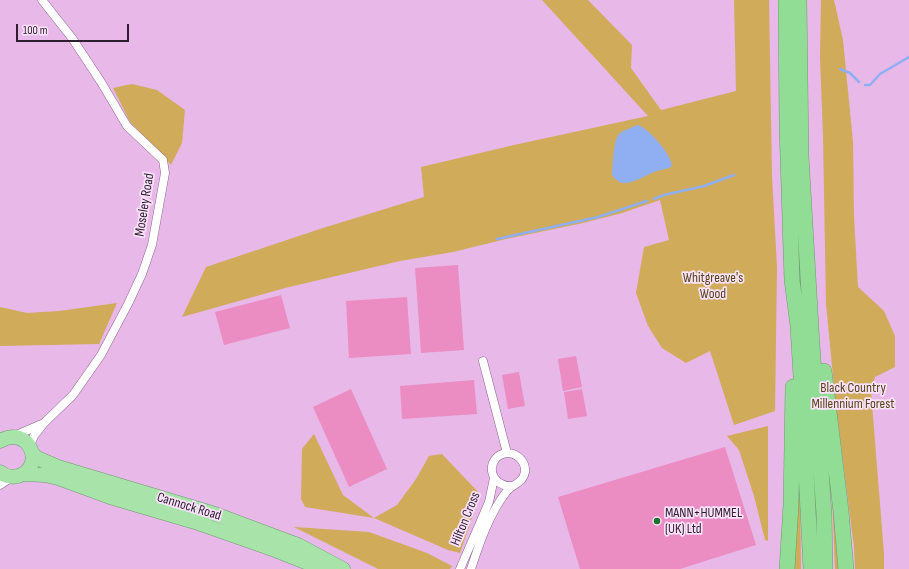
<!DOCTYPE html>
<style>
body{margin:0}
#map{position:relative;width:909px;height:569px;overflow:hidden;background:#e7b8e8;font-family:"Sofia Sans Condensed",sans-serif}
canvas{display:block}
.scale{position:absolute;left:16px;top:24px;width:113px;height:18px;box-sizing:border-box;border:2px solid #2f1e30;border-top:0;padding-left:5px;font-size:12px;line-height:14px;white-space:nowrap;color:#2f1e30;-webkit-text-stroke:3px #fae2fb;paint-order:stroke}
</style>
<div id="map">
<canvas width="909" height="569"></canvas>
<div class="scale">100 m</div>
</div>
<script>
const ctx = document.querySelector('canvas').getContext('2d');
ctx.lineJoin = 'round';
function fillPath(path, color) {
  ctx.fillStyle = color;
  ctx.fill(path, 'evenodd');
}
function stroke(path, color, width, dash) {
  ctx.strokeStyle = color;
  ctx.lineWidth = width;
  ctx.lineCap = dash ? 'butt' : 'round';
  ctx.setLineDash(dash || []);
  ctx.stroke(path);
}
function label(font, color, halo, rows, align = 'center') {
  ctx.font = font + ' "Sofia Sans Condensed",sans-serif';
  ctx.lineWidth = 3.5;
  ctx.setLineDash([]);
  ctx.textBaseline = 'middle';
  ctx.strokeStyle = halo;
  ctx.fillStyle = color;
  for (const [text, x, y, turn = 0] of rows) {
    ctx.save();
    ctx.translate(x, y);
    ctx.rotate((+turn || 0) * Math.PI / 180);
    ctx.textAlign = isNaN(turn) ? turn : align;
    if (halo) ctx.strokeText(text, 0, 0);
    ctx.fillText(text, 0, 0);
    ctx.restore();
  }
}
fillPath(new Path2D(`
 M 542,0 L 588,0 L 632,45 L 631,68 L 661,110 L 736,91 L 734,0 L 769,0 L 772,177 L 777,267 L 775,411 L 734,425 L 710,351 L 686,363 L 662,348 L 648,326 L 636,293 L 644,247 L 669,240 L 660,200 L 622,213 L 583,223 L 506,239 L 453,252 L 400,261 L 285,288 L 182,317 L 206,267 L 323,228 L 424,197 L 421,167 L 514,145 L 648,116 Z
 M 821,0 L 834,0 L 843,40 L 853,142 L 854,217 L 858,287 L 884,311 L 895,336 L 895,367 L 875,377 L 871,391 L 884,554 L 884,569 L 855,569 L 854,547 L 836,407 L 826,304 L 823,136 L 820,57 Z
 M 132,84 L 157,90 L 185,110 L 182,143 L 171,165 L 130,122 L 113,88 Z
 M 117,303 L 99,344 L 0,346 L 0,307 L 27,313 L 59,311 Z
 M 768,426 L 768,541 L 765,540 L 754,496 L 739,450 L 727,436 Z
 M 314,434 L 343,495 L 374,518 L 397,505 L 416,479 L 429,456 L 442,454 L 480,494 L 460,553 L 448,550 L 374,518 L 305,507 L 301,499 L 302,449 Z
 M 798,490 L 800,490 L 801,569 L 793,569 Z
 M 832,496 L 840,569 L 835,569 Z
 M 294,527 L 369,532 L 427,553 L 452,566 L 450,569 L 378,569 Z`), '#d0ab59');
fillPath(new Path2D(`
 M 637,125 C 647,126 672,155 672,166 C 667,170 662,169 657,171 C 648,174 631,185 622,183 C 618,182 614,178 612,175 C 613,166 613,141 619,134 C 623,130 632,128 637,125 Z`), '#90aff3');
stroke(new Path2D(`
 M 840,69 L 850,73 L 859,82
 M 865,85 L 870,85 L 880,74 L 909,57
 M 654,199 L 664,195 L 704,186 L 734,175
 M 497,239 L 598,217 L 647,201`), '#90aff3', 2.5);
fillPath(new Path2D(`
 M 458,265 L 464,350 L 421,353 L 415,268 Z
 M 281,295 L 290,328 L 224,345 L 215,312 Z
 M 407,297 L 411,354 L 349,358 L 346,301 Z
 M 576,356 L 582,387 L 563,391 L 558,359 Z
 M 519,372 L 525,406 L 508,409 L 502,375 Z
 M 474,380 L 477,414 L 402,419 L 400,386 Z
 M 351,389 L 387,469 L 349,487 L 313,407 Z
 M 582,389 L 587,416 L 568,419 L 564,392 Z
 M 725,447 L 756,545 L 680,569 L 580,569 L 558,497 Z`), '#eb8dc3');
const minor = new Path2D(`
 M 483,361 L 507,453
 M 14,436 L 42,424
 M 29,447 L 34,436 L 44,423 L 73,395 L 101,355 L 128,304 L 142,274 L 152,245 L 165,173 L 163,160 L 127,126 L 101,82 L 72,38 L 42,0
 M 0,485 L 12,477
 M 460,569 L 489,502 L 494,478
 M 471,569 C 479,544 490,512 507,491 C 513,484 523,483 525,472 C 526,461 516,452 506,453 C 485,457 488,486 511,486`);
const trunk = new Path2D(`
 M 0,441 C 30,424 46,468 18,476 C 12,478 5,476 0,472
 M 32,453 L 37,458 L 58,467 L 215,514 L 298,545 L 343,569
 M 23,474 L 45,475 L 58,478 L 110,497 L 195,522 L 275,550 L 323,569`);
const motorway = new Path2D(`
 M 786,0 L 787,127 L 792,280 L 798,326 L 802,393 L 811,569
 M 799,0 L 801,156 L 812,345 L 824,513 L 825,569
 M 824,371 L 841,511 L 846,569
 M 787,569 L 791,505 L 793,387`);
stroke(minor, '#8e6490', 9);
stroke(trunk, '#6f9a72', 15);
stroke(motorway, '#6f9a72', 16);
stroke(minor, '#fff', 8);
stroke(trunk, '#a8e4aa', 14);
stroke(motorway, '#92dd95', 15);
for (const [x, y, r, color] of [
 [657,521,4,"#167627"]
]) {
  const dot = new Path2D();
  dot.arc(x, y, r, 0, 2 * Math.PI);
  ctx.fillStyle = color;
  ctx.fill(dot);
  stroke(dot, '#fae2fb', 1.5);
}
label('14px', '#2f1e30', '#fae2fb', [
 ["Moseley Road",145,205,-81],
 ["Cannock Road",189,507,17],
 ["Hilton Cross",466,519,-68]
]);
label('14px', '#574419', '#fae2fb', [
 ["Whitgreave's",713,278],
 ["Wood",713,294],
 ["Black Country",853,388],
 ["Millennium Forest",853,404]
]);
label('14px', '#2f1e30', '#fae2fb', [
 ["MANN+HUMMEL",665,513],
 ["(UK) Ltd",665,529]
], 'left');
</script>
